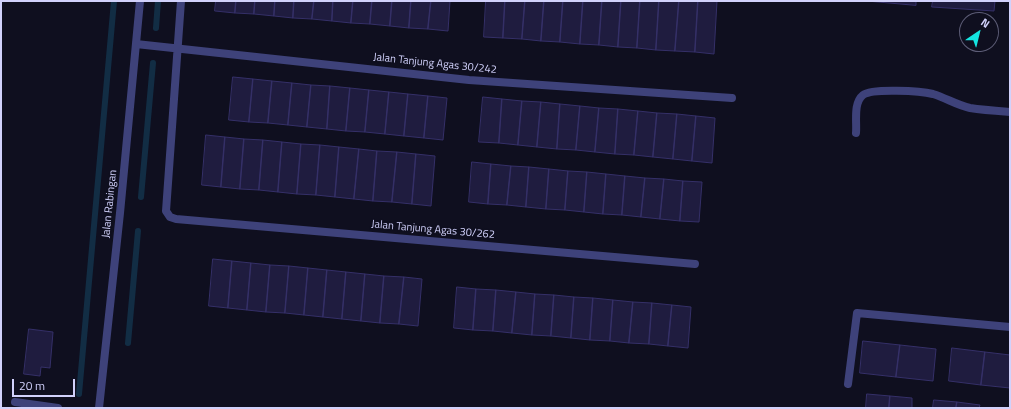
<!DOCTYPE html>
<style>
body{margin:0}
#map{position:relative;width:1011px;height:409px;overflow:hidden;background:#0f0f1f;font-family:"Titillium Web",sans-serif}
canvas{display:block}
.frame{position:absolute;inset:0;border:2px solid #d1d1fb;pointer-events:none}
.north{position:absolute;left:959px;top:12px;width:40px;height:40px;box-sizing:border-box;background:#0f0f1f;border:1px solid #5d5d77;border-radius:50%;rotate:35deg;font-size:11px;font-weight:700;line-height:16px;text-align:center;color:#d1d1fb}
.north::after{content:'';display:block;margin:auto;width:14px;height:18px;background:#14e4e0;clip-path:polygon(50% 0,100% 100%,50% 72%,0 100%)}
.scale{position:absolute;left:12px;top:379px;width:63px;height:18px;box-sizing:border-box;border:2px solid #d1d1fb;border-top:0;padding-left:5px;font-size:12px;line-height:14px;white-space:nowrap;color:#d1d1fb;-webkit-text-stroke:3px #0f0f1f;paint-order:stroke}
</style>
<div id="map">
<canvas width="1011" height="409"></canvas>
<div class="frame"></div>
<div class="north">N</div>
<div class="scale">20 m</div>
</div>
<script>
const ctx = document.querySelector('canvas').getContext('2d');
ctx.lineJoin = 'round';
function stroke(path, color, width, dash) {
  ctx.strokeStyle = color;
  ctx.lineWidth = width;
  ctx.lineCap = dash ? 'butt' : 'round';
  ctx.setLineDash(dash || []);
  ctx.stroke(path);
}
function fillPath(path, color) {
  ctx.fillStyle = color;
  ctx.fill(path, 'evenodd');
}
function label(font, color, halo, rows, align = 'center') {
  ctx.font = font + ' "Titillium Web",sans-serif';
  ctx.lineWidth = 3;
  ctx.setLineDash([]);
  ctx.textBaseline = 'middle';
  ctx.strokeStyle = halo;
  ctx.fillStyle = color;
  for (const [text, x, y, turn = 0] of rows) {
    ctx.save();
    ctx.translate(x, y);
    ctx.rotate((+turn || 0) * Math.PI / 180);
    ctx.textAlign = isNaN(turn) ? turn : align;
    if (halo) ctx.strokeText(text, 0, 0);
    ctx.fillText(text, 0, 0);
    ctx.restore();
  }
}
stroke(new Path2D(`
 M 156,28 L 158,1
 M 141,197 L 153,63
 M 128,343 L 138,231
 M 79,394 L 114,1`), '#122d44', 6);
const building = new Path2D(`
 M 216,1 L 236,1 L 235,13 L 215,11 Z
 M 236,1 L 255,1 L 254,14 L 235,13 Z
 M 255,1 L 275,1 L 274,16 L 254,14 Z
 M 275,1 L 294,1 L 293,18 L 274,16 Z
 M 294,1 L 314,1 L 312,19 L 293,18 Z
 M 314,1 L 333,1 L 332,21 L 312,19 Z
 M 333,1 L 353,1 L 351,23 L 332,21 Z
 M 353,1 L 372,1 L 370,24 L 351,23 Z
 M 372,1 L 392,1 L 390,26 L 370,24 Z
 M 392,1 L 411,1 L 409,28 L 390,26 Z
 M 411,1 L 431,1 L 428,29 L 409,28 Z
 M 431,1 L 450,1 L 448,31 L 428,29 Z
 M 486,1 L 505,1 L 503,38 L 484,37 Z
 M 505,1 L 525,1 L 522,39 L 503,38 Z
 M 525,1 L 544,1 L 541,41 L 522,39 Z
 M 544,1 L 563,1 L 560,42 L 541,41 Z
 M 563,1 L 583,1 L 580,44 L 560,42 Z
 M 583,1 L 602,1 L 599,45 L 580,44 Z
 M 602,1 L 621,1 L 618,47 L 599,45 Z
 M 621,1 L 640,1 L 637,48 L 618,47 Z
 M 640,1 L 659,1 L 656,50 L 637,48 Z
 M 659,1 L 679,1 L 675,51 L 656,50 Z
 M 679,1 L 698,1 L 695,52 L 675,51 Z
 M 698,1 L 717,1 L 714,54 L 695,52 Z
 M 867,1 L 916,1 L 916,5 Z
 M 933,1 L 995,1 L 994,11 L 932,7 Z
 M 233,77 L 253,79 L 249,122 L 229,120 Z
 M 253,79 L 272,81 L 268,123 L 249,122 Z
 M 272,81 L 292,83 L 288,125 L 268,123 Z
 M 292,83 L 311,85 L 307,127 L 288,125 Z
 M 311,85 L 330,86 L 327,129 L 307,127 Z
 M 330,86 L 350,88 L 346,131 L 327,129 Z
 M 350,88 L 369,90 L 365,132 L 346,131 Z
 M 369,90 L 389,92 L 385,134 L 365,132 Z
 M 389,92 L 408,94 L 404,136 L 385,134 Z
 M 408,94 L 428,96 L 424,138 L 404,136 Z
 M 428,96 L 447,98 L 443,140 L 424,138 Z
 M 483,97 L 502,99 L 499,143 L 479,142 Z
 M 502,99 L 522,101 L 518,145 L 499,143 Z
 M 522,101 L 541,102 L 537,147 L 518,145 Z
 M 541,102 L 560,104 L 557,149 L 537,147 Z
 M 560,104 L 580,106 L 576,150 L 557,149 Z
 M 580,106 L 599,108 L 595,152 L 576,150 Z
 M 599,108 L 618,109 L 615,154 L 595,152 Z
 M 618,109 L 638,111 L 634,155 L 615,154 Z
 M 638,111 L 657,113 L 653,157 L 634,155 Z
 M 657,113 L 677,114 L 673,159 L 653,157 Z
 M 677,114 L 696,116 L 692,161 L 673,159 Z
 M 696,116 L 715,118 L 712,163 L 692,161 Z
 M 206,135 L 225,137 L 221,187 L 202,185 Z
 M 225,137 L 244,139 L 240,189 L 221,187 Z
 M 244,139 L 263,140 L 259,190 L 240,189 Z
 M 263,140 L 282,142 L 278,192 L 259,190 Z
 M 282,142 L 301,144 L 297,194 L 278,192 Z
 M 301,144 L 320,145 L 316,195 L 297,194 Z
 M 320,145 L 339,147 L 335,197 L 316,195 Z
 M 339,147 L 359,149 L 354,199 L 335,197 Z
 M 359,149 L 377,151 L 373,201 L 354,199 Z
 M 377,151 L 397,152 L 392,202 L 373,201 Z
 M 397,152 L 416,154 L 412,204 L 392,202 Z
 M 416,154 L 435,156 L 431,206 L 412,204 Z
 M 472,162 L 491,164 L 488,204 L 469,202 Z
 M 491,164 L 511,166 L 507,205 L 488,204 Z
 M 511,166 L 529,167 L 526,207 L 507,205 Z
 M 529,167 L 549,169 L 546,209 L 526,207 Z
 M 549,169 L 568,171 L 565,210 L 546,209 Z
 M 568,171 L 587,172 L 584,212 L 565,210 Z
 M 587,172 L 606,174 L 603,214 L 584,212 Z
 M 606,174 L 625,176 L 622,215 L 603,214 Z
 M 625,176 L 645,178 L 641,217 L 622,215 Z
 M 645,178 L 664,179 L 660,219 L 641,217 Z
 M 664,179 L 683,181 L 680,221 L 660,219 Z
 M 683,181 L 702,182 L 699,222 L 680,221 Z
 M 213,259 L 232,261 L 228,308 L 209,306 Z
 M 232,261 L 251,263 L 247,310 L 228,308 Z
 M 251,263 L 270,265 L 266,312 L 247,310 Z
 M 270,265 L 289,266 L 285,313 L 266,312 Z
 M 289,266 L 308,268 L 304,315 L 285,313 Z
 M 308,268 L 327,270 L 323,317 L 304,315 Z
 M 327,270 L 346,272 L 342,319 L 323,317 Z
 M 346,272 L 365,274 L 361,321 L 342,319 Z
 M 365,274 L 384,276 L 380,323 L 361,321 Z
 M 384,276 L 404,277 L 399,324 L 380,323 Z
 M 404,277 L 422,279 L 418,326 L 399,324 Z
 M 457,287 L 476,289 L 473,330 L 454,328 Z
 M 476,289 L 496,290 L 493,331 L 473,330 Z
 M 496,290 L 516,292 L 512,333 L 493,331 Z
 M 516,292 L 535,294 L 532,335 L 512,333 Z
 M 535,294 L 554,295 L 551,336 L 532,335 Z
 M 554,295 L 574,297 L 571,338 L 551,336 Z
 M 574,297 L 593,298 L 590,340 L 571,338 Z
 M 593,298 L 613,300 L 610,341 L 590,340 Z
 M 613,300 L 633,302 L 629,343 L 610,341 Z
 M 633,302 L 652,303 L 649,344 L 629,343 Z
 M 652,303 L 672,305 L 668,346 L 649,344 Z
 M 672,305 L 691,307 L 688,348 L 668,346 Z
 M 29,329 L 53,332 L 50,368 L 41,367 L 40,376 L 24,374 Z
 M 863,341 L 900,345 L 896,377 L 860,373 Z
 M 900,345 L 936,349 L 933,381 L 896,377 Z
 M 952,348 L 985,352 L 981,385 L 949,381 Z
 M 985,352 L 1010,355 L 1010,388 L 981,385 Z
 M 867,394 L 890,396 L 889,408 L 866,408 Z
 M 890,396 L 912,398 L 912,408 L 889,408 Z
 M 934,400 L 957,402 L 956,408 L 933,408 Z
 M 957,402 L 980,405 L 979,408 L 956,408 Z`);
fillPath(building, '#1f1c3f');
stroke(building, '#353068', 1);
stroke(new Path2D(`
 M 181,1 L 166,211 L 170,217 L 176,219 L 695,264
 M 136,44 L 469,80 L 732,98
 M 856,133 C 857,122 853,103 863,95 C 872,88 921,91 933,94 C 946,98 957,105 970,108 C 983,110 997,111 1010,112
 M 848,384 L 857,313 L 1010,327
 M 15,402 L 58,408
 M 99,408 L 120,213 L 140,1`), '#3e427a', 8);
label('11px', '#d1d1fb', '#0f0f1f', [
 ["Jalan Tanjung Agas 30/242",435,64,6],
 ["Jalan Rabingan",110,204,-84],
 ["Jalan Tanjung Agas 30/262",433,230,5]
]);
</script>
